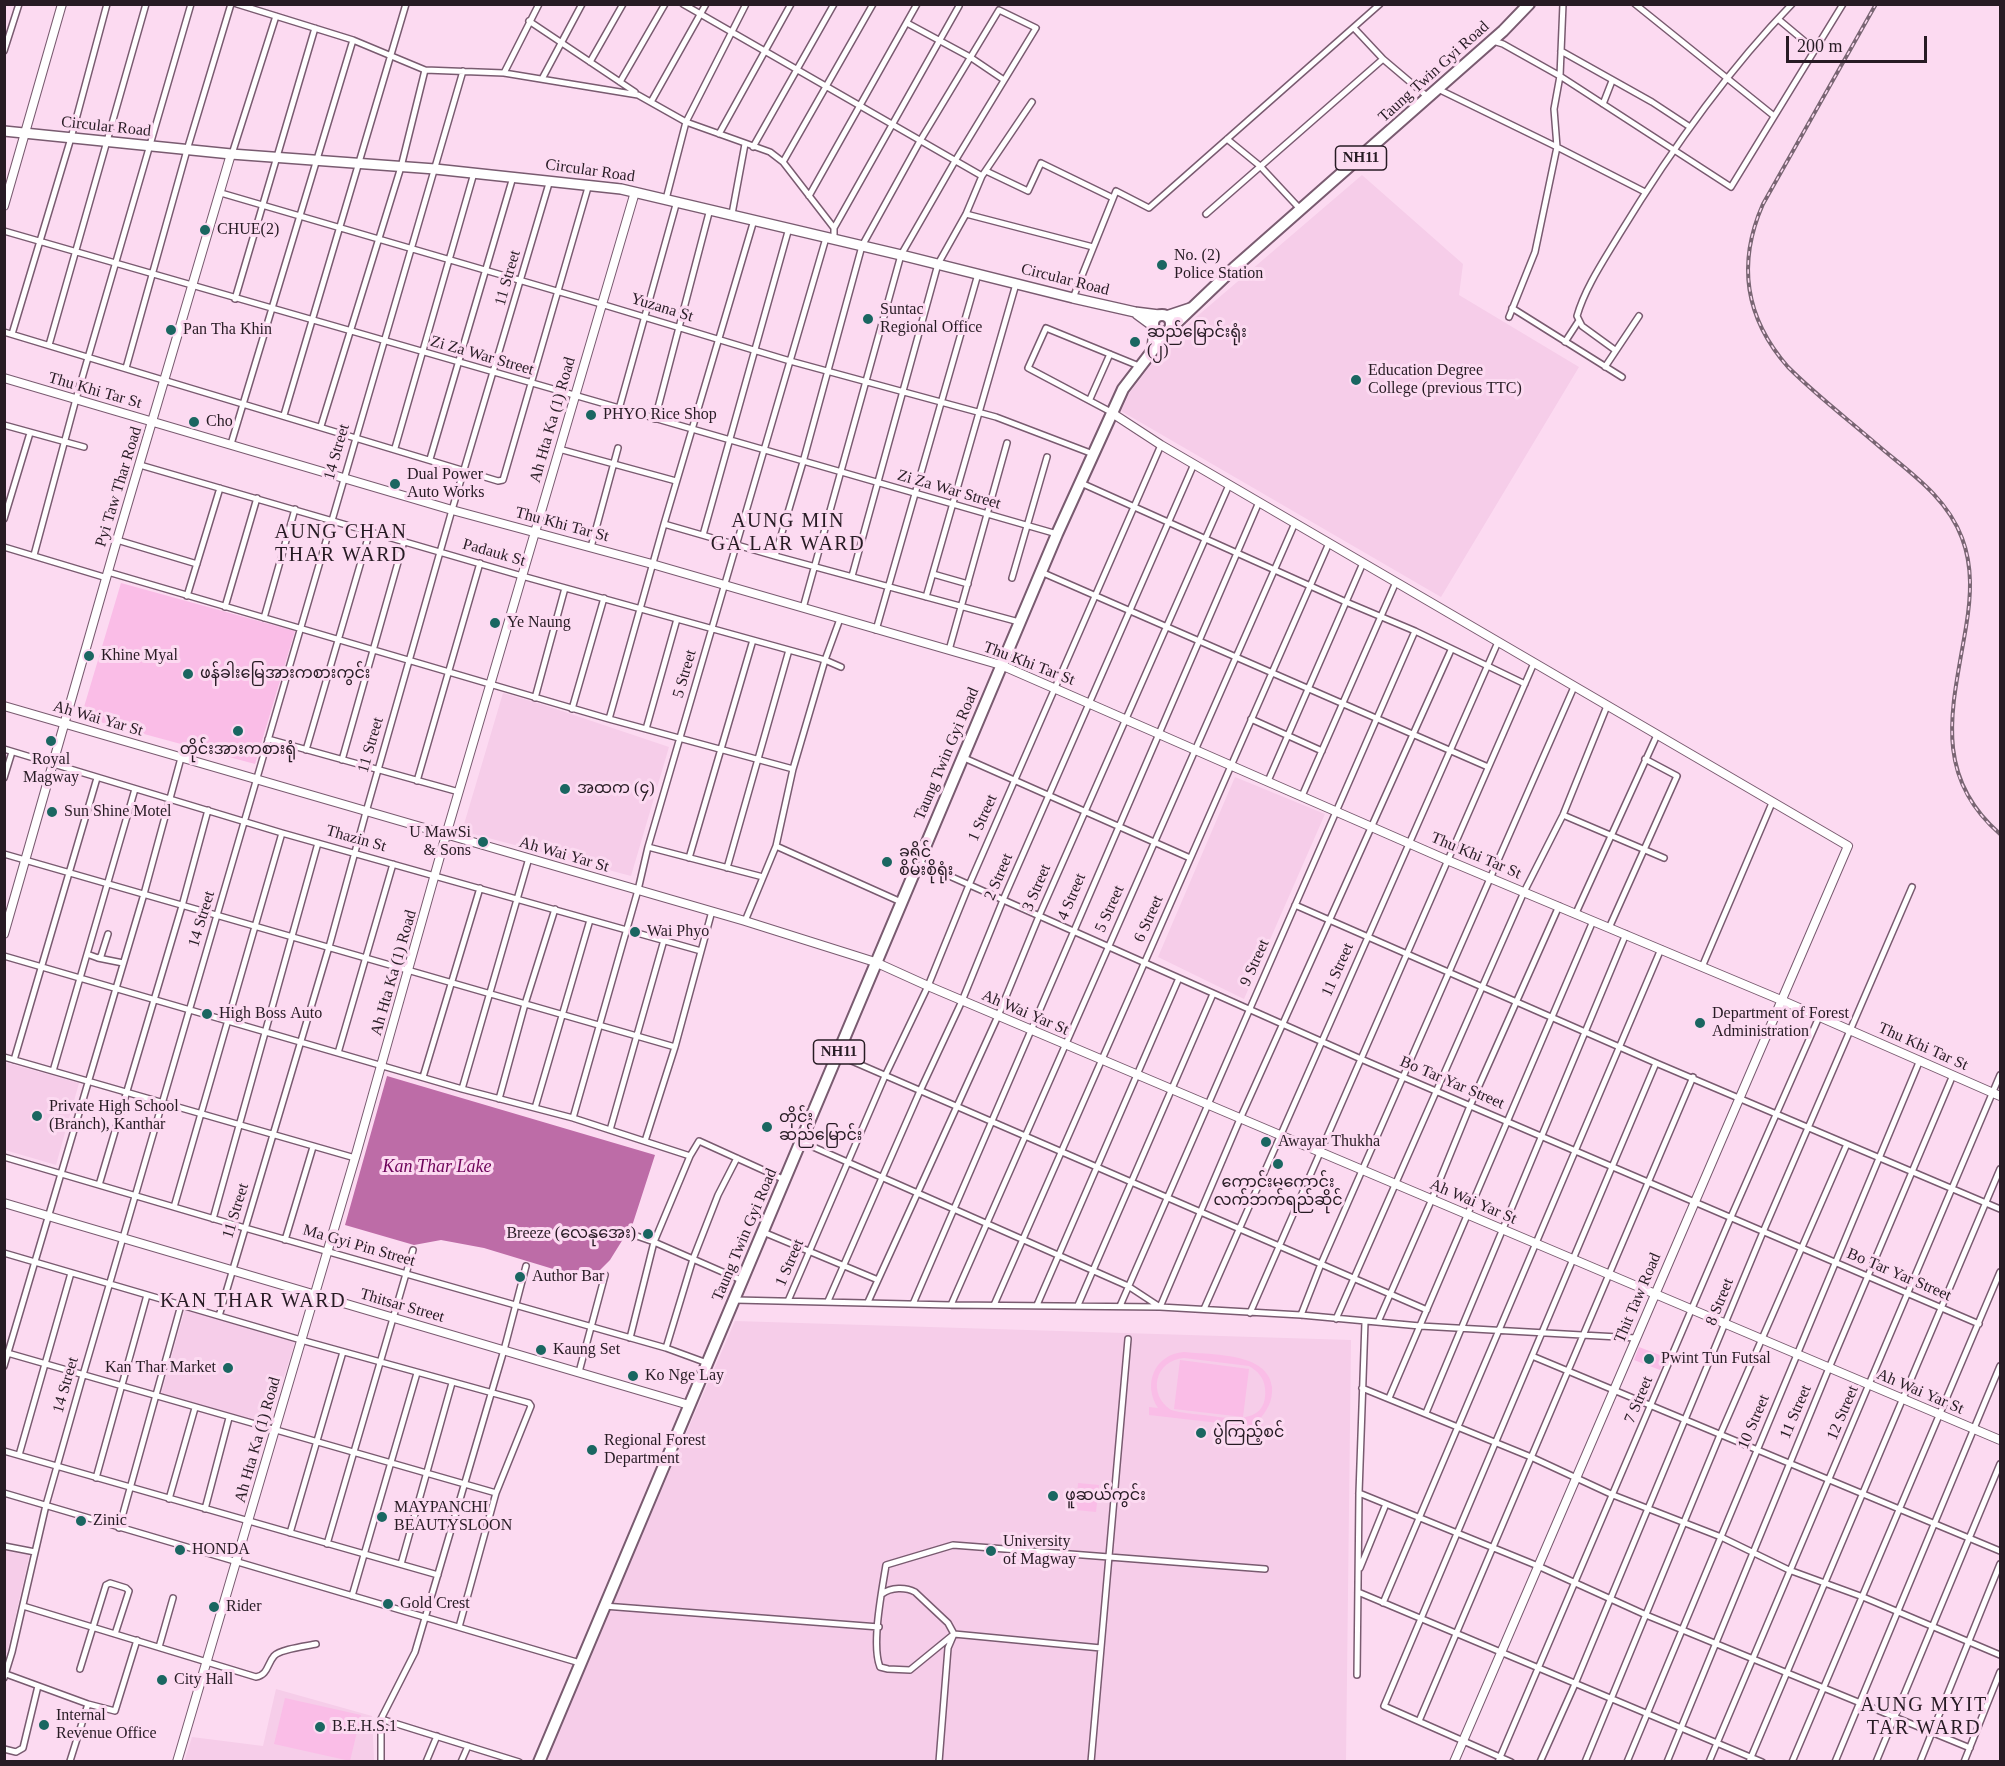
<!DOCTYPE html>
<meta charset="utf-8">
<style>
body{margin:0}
#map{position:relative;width:2005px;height:1766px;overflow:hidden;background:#fcdaf1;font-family:"Times New Roman",serif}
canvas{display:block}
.frame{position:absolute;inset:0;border:6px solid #271b24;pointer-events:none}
.scale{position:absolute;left:1786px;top:36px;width:141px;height:27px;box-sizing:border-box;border:3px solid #271b24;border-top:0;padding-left:8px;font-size:18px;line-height:21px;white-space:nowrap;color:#271b24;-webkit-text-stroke:4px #fcdaf1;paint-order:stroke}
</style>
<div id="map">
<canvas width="2005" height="1766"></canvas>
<div class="frame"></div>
<div class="scale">200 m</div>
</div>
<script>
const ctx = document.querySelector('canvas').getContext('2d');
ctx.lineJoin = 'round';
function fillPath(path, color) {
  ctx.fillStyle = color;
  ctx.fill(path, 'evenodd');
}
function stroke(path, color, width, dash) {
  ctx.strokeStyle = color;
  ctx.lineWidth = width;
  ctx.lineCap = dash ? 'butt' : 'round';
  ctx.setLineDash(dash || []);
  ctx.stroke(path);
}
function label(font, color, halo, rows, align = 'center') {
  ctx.font = font + ' "Times New Roman","Noto Sans Myanmar",serif';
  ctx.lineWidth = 6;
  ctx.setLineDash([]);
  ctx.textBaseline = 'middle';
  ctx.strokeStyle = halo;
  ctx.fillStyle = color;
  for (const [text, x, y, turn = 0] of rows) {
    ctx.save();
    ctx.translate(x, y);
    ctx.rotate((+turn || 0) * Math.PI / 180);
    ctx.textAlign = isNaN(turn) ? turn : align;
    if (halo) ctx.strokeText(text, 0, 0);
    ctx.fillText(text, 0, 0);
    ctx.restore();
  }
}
fillPath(new Path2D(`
 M 1362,175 L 1463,264 L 1459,295 L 1579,367 L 1441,597 L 1121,411 L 1130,392 L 1157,357 L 1195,318 Z
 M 503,693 L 544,705 L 669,747 L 631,876 L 462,831 Z
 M 1235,777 L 1325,814 L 1244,999 L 1158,957 Z
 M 4,1062 L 79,1083 L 56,1165 L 5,1150 Z
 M 185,1309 L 295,1342 L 269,1425 L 161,1394 Z
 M 735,1321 L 1351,1340 L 1346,1761 L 543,1762 Z
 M 5,1547 L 30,1553 L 5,1662 Z
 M 276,1689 L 372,1716 L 374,1761 L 184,1762 L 192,1737 L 263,1746 Z`), '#f6cde9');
fillPath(new Path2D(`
 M 121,583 L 295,631 L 255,764 L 81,717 Z
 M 1639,1347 L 1665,1357 L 1660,1370 L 1634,1360 Z
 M 1184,1352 C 1211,1355 1268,1352 1272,1387 C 1273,1401 1267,1411 1258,1421 L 1263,1421 L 1262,1428 L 1149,1415 L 1149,1407 L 1158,1408 C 1142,1384 1155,1354 1184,1352 ZM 1184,1358 L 1249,1366 C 1258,1371 1264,1378 1265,1388 C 1269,1427 1227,1418 1204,1415 C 1193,1414 1182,1413 1171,1410 C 1147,1394 1155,1360 1184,1358 Z
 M 1180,1360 L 1249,1369 L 1243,1417 L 1174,1409 Z
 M 1078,1483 L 1099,1485 L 1096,1512 L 1076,1510 Z
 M 285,1698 L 361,1715 L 350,1761 L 274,1744 Z`), '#fabde7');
fillPath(new Path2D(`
 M 387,1076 L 655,1155 L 633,1223 L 610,1260 L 599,1271 L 573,1275 L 484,1248 L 441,1240 L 414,1245 L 345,1225 Z`), '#bd6ca7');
const street = new Path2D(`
 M 237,4 L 353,40 L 425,70 L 504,73 L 638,95 L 686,122 L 770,152 L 783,162 L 834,228
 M 683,4 L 982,176
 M 1635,4 L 1774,116
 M 1778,19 L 1815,50
 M 529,21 L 635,92
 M 907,23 L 970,57 L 1004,80
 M 1354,28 L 1383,59
 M 1493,41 L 1503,44 L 1560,76 L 1731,187 L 1843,4
 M 4,51 L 19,4
 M 1561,51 L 1652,102 L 1690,127
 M 590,62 L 623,4
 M 504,73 L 539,4
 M 542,79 L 582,4
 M 620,82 L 665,4
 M 1438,89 L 1557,147 L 1645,192
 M 651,102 L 706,4
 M 1603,104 L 1612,81
 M 719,134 L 791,4
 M 1227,139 L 1260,166 L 1301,210
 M 753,147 L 834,4
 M 232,154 L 276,16
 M 783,162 L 873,4
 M 986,171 L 1028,191 L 1041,163 L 1113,198
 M 221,193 L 601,304 L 790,361 L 996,417 L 1093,454
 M 809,196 L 917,4
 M 666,199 L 686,122 L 746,4
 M 732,214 L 745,144
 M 966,214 L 1093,247
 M 1206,214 L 1383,59 L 1429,98
 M 4,231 L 1057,534
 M 834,240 L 834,228 L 959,6
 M 1073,298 L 1116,191 L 1149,208 L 1380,4
 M 235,299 L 315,28
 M 1512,308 L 1622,377
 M 1509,317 L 1535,252 L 1557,147 L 1554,109 L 1560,76 L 1563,4
 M 4,332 L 498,481 L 503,480 L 589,184
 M 12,334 L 71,138 L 107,4
 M 1565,342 L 1578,322
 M 49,345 L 146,4
 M 1615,350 L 1582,326 L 1577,316 C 1585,288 1604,260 1619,235 C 1669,153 1725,73 1792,4
 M 1605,367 L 1639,316
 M 126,368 L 187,150 L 231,4
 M 1090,399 L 1110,354
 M 619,409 L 677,201
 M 1111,412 L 1028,368 L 1046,328 L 1139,366
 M 284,415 L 406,4
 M 655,419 L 710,209
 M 4,425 L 84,447
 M 321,426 L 401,167 L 425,70
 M 231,444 L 353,40
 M 395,448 L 474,173
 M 559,449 L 676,481
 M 430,459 L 513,177
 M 140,465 L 522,576 L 825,660 L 841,667
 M 1081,483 L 1346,602 L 1415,631 L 1525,684
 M 4,519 L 30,433
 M 664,524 L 775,556 L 1019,622
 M 703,535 L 789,228
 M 117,540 L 197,564
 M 4,547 L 107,578
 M 591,547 L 618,448
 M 34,555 L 76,399 L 191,4
 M 775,556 L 803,462 L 862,246 L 920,141 L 999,10 L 1036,28 L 955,161 L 901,255 L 803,608
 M 108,572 L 609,719 L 793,769
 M 1041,572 L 1488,767
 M 933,574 L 968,584
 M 852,576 L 938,264 L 966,214 L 982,176 L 1032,102
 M 1012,578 L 1047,457
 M 187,596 L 220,488
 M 926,597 L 1016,284
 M 225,607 L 257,498
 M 264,618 L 295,509
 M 876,630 L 978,274
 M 949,650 L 1007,443
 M 535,698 L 565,588
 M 572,709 L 604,598
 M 609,719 L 664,524 L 754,220
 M 1251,719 L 1322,751
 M 646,729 L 677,619
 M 268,739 L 459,792
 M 4,749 L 282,833 L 701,951
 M 306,750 L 370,531
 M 962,757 L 1190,858
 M 342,760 L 404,541
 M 4,778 L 12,752
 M 417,781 L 480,563
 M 1268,781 L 1363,563
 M 1302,796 L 1396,582
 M 1563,815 L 1664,858
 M 776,846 L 901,902
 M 648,847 L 763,877
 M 4,854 L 675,1047
 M 689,858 L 753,640
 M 918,862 L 1361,1059 L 1979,1324
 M 727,868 L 789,650
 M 1295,905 L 1656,1063 L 2000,1209
 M 1576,913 L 1657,735
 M 745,921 L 776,846 L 793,769 L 825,660 L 840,619
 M 1609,928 L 1677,776 L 1645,759
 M 87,954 L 98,958 L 101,956 L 108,934
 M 4,956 L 462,1089 L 573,1118 L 690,1156
 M 98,958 L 123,963
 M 1702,967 L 1772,803
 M 338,1053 L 393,864
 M 838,1055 L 1427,1310
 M 4,1057 L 355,1158
 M 14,1060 L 97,778
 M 53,1071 L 135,789
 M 423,1077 L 480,888
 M 462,1089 L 529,858
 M 499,1099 L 525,1004 L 555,909
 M 535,1108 L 590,920
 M 573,1118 L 638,890 L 648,847 L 826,238
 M 610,1130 L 664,940
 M 645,1141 L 675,1047 L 712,911
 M 802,1142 L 1128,1286 L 1160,1307 L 1301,1315 L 1420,1326 L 1636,1338
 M 4,1157 L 245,1228 L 666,1348 L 707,1363
 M 99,1185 L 182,906 L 208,810
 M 174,1207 L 282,833
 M 213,1219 L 318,843
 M 763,1232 L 878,1280
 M 634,1235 L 654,1242 L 741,1280
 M 285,1240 L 313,1147
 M 4,1253 L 301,1340 L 529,1403 L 531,1406 L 496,1493 L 459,1627
 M 735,1300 L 951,1305 L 1160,1307 L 1240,1119 L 1451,650
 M 788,1301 L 885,1076 L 928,986 L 969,885 L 1161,445
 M 828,1301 L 920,1091 L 962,1001 L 1003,900 L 1194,464
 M 868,1302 L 998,1016 L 1039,916 L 1229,485
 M 913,1304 L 1259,502
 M 951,1305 L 1295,523
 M 994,1305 L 1329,543
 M 1037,1305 L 1179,978
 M 1078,1305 L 1213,994
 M 1120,1306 L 1415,631
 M 1204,1309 L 1498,642
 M 1250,1313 L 1534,663
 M 1301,1315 L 1321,1264 L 1574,687
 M 219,1316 L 329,947 L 366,812 L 452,510 L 550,180
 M 1336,1319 L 1524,892 L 1563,815 L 1607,706
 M 1378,1322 L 1432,1199 L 1470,1106 L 1559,906
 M 630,1338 L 654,1242 L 690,1156 L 699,1141 L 785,1180
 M 666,1348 L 693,1259 L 718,1195 L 737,1158
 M 4,1352 L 496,1493
 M 1532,1356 L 2000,1551
 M 4,1366 L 144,894 L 181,758
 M 579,1372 L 605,1275
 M 1362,1388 L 1531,1457 L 1613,1495 L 1721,1537 L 1789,1570 L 1863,1597 L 2000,1655
 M 1389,1398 L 1593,921
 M 1426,1413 L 1626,934
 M 4,1451 L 438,1575
 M 19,1455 L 71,1273
 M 96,1478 L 147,1295
 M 4,1493 L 580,1663
 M 1359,1493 L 1538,1566 L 1646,1615 L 1970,1748
 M 169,1499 L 195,1408
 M 205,1509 L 229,1418
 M 119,1528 L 181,1305
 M 290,1533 L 343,1352
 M 327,1544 L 413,1250
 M 4,1546 L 35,1552
 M 401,1564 L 452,1383
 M 1360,1568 L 1386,1504
 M 1358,1592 L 1762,1762
 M 882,1594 C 891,1587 906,1587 915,1592 L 948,1623 L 954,1634 L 910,1670 L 888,1669 L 880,1667 C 871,1645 882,1590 886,1565 L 953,1545 L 1265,1569
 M 352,1596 L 417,1373
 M 1383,1603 L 1661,949
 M 23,1606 L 256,1677 C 268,1675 267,1664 274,1656 C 280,1649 307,1646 316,1644
 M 604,1606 L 879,1627
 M 159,1647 L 173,1598
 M 80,1669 L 106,1585 L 110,1583 L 126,1588 L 129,1591 L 115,1634
 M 6,1674 L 88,1704 L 115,1711 L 137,1640
 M 1357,1675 L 1359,1493 L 1365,1322
 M 4,1678 L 12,1652 L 46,1505 L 83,1375 L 463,71
 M 381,1719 L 519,1762
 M 1419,1721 L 1693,1077
 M 4,1749 L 16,1752 L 23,1748 L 38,1686
 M 70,1761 L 88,1704
 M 381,1762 L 381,1719 L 415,1652 L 504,1350 L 526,1266
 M 426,1762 L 437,1736
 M 461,1762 L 468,1746
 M 939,1762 L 948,1648 L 954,1634 L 1101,1648
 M 1091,1762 L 1128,1339
 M 1498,1762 L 1731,1217 L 1819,1017
 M 1511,1762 L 1384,1706 L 1656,1063
 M 1540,1762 L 1575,1684 L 1763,1232 L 1912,887
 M 1585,1762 L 1720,1435 L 1847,1144
 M 1627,1762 L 1920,1060
 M 1667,1762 L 1829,1368 L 1953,1075
 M 1709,1762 L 2000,1075
 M 1749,1762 L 2000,1169
 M 1792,1762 L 2000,1272
 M 1835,1762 L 2000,1366
 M 1876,1762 L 2000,1464
 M 1920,1762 L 2000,1564
 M 1964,1762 L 2000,1672`);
const secondary = new Path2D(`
 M 4,206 L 62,4
 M 4,378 L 452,510 L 652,564 L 1001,665 L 1447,860 L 1781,1000 L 2000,1096
 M 1112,413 L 1161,445 L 1848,846 L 1454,1762
 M 4,706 L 745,921 L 875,962 L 928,986 L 2000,1440
 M 4,934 L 117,540 L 231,154
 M 4,1203 L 689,1405
 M 177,1762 L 357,1151 L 446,835 L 635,192`);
const primary = new Path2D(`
 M 4,131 L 231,154 L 435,169 L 621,189 L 901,255 L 1073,298 L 1135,312 L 1159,315
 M 1137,314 L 1152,325
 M 1166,316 L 1190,308
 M 1152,349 L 1154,330`);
const highway = new Path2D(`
 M1153 324a9 9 0 1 1 18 0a9 9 0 1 1-18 0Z
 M 1170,329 L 1234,268 L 1503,31 L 1529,4
 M 539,1762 L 1057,534 L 1123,389 L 1166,333`);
stroke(street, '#795b70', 8);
stroke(secondary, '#795b70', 10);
stroke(primary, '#795b70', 12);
stroke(highway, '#795b70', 14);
stroke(street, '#fff', 5);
stroke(secondary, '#fff', 8);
stroke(primary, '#fff', 9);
stroke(highway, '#fff', 10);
const rail = new Path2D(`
 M 1876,4 L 1763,204 C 1737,263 1745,318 1788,367 C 1817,396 1850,421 1881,448 C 1912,474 1947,498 1962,538 C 1973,567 1971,597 1966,627 C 1953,706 1931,774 2000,834`);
stroke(rail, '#796573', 4);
stroke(rail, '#fcdaf1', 1.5, [4.5]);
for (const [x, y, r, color] of [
 [205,230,6,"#1a6661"],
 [1162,265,6,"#1a6661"],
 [868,319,6,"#1a6661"],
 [171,330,6,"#1a6661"],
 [1135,342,6,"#1a6661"],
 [1356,380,6,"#1a6661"],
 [591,415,6,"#1a6661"],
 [194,422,6,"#1a6661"],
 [395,484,6,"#1a6661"],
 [495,623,6,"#1a6661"],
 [89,656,6,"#1a6661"],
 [188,674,6,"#1a6661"],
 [238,731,6,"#1a6661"],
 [51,741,6,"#1a6661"],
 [565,789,6,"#1a6661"],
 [52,812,6,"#1a6661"],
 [483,842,6,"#1a6661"],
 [887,862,6,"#1a6661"],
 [635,932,6,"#1a6661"],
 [207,1014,6,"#1a6661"],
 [1700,1023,6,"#1a6661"],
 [37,1116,6,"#1a6661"],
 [767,1127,6,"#1a6661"],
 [1266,1142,6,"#1a6661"],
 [1278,1164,6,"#1a6661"],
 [648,1234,6,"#1a6661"],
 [520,1277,6,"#1a6661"],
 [541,1350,6,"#1a6661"],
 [1649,1359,6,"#1a6661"],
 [228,1368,6,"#1a6661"],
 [633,1376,6,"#1a6661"],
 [1201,1433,6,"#1a6661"],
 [592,1450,6,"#1a6661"],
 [1053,1496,6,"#1a6661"],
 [382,1517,6,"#1a6661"],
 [81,1521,6,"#1a6661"],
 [180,1550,6,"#1a6661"],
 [991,1551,6,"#1a6661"],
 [388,1604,6,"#1a6661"],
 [214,1607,6,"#1a6661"],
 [162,1680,6,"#1a6661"],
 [44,1725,6,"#1a6661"],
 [320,1727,6,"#1a6661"]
]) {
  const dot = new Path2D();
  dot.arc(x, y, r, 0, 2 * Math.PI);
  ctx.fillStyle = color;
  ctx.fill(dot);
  stroke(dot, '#fcdaf1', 2);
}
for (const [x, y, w] of [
 [1361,158,51],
 [839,1052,51]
]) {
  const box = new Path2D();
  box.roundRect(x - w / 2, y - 12, w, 24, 4.5);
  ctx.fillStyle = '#fcdaf1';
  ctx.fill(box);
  stroke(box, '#271b24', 1.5);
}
label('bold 15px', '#271b24', null, [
 ["NH11",1361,158],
 ["NH11",839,1052]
]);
label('16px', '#271b24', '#fcdaf1', [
 ["Taung Twin Gyi Road",1434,72,-42],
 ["Circular Road",106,127,6],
 ["Circular Road",590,171,8],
 ["11 Street",508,278,-74],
 ["Circular Road",1065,280,14],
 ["Yuzana St",662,308,17],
 ["Zi Za War Street",482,356,16],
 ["Thu Khi Tar St",95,391,16],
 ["Ah Hta Ka (1) Road",553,420,-74],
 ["14 Street",337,452,-74],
 ["Pyi Taw Thar Road",119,487,-73],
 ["Zi Za War Street",949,490,16],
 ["Thu Khi Tar St",562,525,15],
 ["Padauk St",494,553,16],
 ["Thu Khi Tar St",1029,664,21],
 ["5 Street",685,674,-74],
 ["Ah Wai Yar St",98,719,16],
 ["11 Street",371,745,-74],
 ["Taung Twin Gyi Road",947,754,-67],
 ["1 Street",983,818,-66],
 ["Thazin St",356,839,16],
 ["Ah Wai Yar St",564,855,16],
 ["Thu Khi Tar St",1476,856,23],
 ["2 Street",999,877,-67],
 ["3 Street",1037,888,-67],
 ["4 Street",1072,897,-67],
 ["5 Street",1110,909,-66],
 ["14 Street",202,919,-73],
 ["6 Street",1149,919,-66],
 ["9 Street",1255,963,-66],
 ["11 Street",1338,970,-66],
 ["Ah Hta Ka (1) Road",394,973,-74],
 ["Ah Wai Yar St",1025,1013,23],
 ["Thu Khi Tar St",1923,1047,24],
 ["Bo Tar Yar Street",1452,1083,23],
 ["Ah Wai Yar St",1473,1202,23],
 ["11 Street",236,1211,-73],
 ["Taung Twin Gyi Road",745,1235,-67],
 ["Ma Gyi Pin Street",359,1246,16],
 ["1 Street",790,1263,-67],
 ["Bo Tar Yar Street",1899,1275,23],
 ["Thit Taw Road",1638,1298,-67],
 ["8 Street",1720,1302,-68],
 ["Thitsar Street",402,1306,16],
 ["14 Street",66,1385,-74],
 ["Ah Wai Yar St",1920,1392,23],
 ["7 Street",1639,1400,-67],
 ["11 Street",1796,1412,-67],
 ["12 Street",1843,1413,-67],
 ["10 Street",1754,1422,-67],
 ["Ah Hta Ka (1) Road",258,1440,-74]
]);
label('16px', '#271b24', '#fcdaf1', [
 ["CHUE(2)",217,230],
 ["No. (2)",1174,256],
 ["Police Station",1174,274],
 ["Suntac",880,310],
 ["Regional Office",880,328],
 ["Pan Tha Khin",183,330],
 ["ဆည်မြောင်းရုံး",1147,333],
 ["(၂)",1147,351],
 ["Education Degree",1368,371],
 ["College (previous TTC)",1368,389],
 ["PHYO Rice Shop",603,415],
 ["Cho",206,422],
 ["Dual Power",407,475],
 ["Auto Works",407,493],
 ["Ye Naung",507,623],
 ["Khine Myal",101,656],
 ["ဖန်ခါးမြေအားကစားကွင်း",200,674],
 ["တိုင်းအားကစားရုံ",238,750,"center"],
 ["Royal",51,760,"center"],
 ["Magway",51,778,"center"],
 ["အထက (၄)",577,789],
 ["Sun Shine Motel",64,812],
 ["U MawSi",471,833,"right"],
 ["& Sons",471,851,"right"],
 ["ခရိုင်",899,853],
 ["စိမ်းစိုရုံး",899,871],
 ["Wai Phyo",647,932],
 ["High Boss Auto",219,1014],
 ["Department of Forest",1712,1014],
 ["Administration",1712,1032],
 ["Private High School",49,1107],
 ["(Branch), Kanthar",49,1125],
 ["တိုင်း",779,1118],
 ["ဆည်မြောင်း",779,1136],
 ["Awayar Thukha",1278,1142],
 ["ကောင်းမှကောင်း",1278,1183,"center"],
 ["လက်ဘက်ရည်ဆိုင်",1278,1201,"center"],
 ["Breeze (လေနုအေး)",636,1234,"right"],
 ["Author Bar",532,1277],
 ["Kaung Set",553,1350],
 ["Pwint Tun Futsal",1661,1359],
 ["Kan Thar Market",216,1368,"right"],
 ["Ko Nge Lay",645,1376],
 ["ပွဲကြည့်စင်",1213,1433],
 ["Regional Forest",604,1441],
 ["Department",604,1459],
 ["ဖူဆယ်ကွင်း",1065,1496],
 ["MAYPANCHI",394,1508],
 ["BEAUTYSLOON",394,1526],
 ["Zinic",93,1521],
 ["University",1003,1542],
 ["of Magway",1003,1560],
 ["HONDA",192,1550],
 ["Gold Crest",400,1604],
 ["Rider",226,1607],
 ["City Hall",174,1680],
 ["Internal",56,1716],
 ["Revenue Office",56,1734],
 ["B.E.H.S.1",332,1727]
], 'left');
label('italic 18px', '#6d035a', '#fcdaf1', [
 ["Kan Thar Lake",437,1167]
]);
ctx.letterSpacing = '1.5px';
label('20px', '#271b24', '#fcdaf1', [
 ["AUNG MIN",788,522],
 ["GA LAR WARD",788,545],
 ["AUNG CHAN",341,533],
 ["THAR WARD",341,556],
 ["KAN THAR WARD",253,1302],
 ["AUNG MYIT",1924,1706],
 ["TAR WARD",1924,1729]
]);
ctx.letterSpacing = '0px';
</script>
